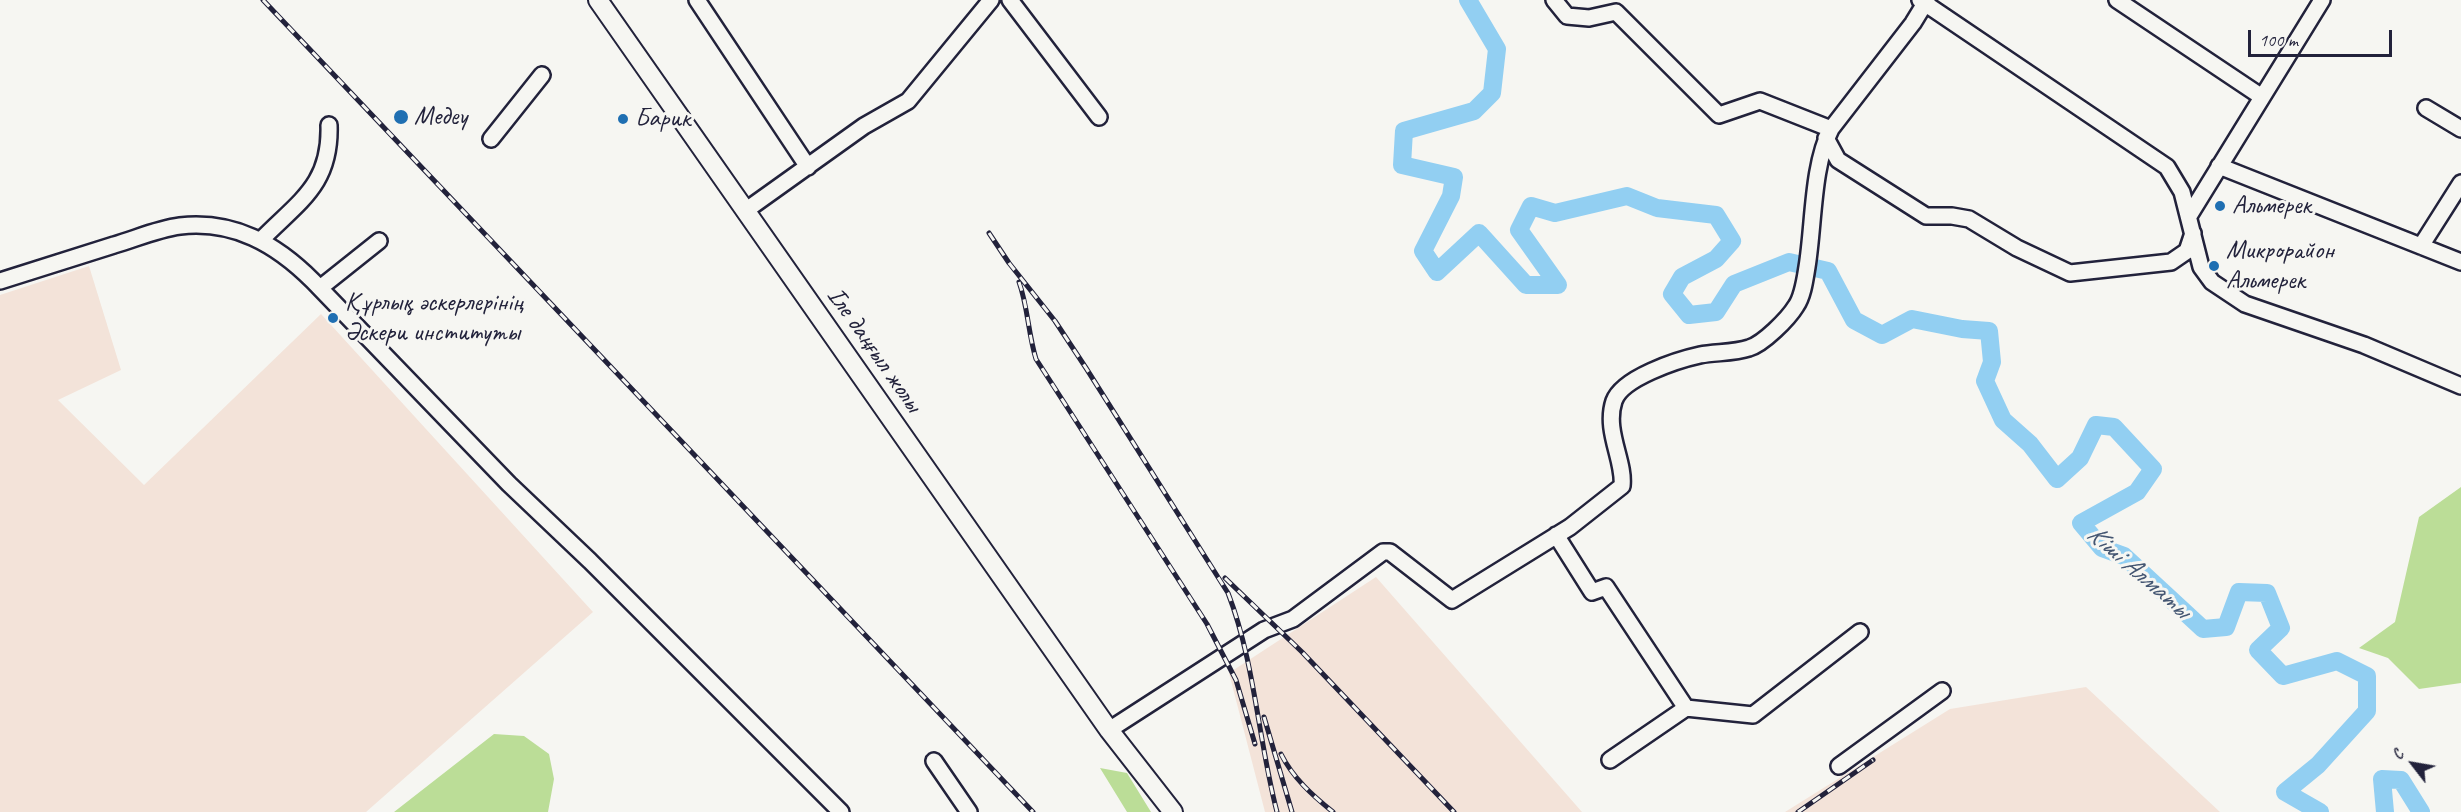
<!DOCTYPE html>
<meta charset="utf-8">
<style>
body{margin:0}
#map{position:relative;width:2461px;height:812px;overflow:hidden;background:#f6f6f2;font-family:Caveat,sans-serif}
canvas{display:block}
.north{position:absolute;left:2383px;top:734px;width:60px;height:60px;-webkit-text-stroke:4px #f6f6f2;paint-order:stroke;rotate:301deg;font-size:16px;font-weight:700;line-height:24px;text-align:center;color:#22223b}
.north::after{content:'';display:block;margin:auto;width:21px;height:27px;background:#22223b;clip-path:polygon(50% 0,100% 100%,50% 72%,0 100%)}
.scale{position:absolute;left:2248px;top:30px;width:144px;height:27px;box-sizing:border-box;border:3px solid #22223b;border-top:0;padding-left:8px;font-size:18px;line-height:21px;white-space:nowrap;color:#22223b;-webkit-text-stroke:4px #f6f6f2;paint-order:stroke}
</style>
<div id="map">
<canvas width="2461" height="812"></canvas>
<div class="north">С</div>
<div class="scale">100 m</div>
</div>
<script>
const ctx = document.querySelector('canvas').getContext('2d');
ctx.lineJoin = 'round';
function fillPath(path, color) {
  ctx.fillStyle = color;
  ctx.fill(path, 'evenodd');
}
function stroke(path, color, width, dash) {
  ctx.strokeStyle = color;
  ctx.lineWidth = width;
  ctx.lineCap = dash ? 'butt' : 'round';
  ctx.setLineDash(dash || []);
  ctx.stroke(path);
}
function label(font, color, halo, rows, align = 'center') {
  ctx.font = font + ' Caveat,sans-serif';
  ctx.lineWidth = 6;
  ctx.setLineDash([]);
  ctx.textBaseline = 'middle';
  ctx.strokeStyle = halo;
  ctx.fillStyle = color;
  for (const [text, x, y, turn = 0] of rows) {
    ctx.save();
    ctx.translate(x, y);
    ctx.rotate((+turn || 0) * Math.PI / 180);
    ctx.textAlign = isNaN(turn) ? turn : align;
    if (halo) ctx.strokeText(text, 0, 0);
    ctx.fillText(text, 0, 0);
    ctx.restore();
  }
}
fillPath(new Path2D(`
 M 89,266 L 121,370 L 58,400 L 144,485 L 321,314 L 593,612 L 366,812 L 0,812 L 0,295 Z
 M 1376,577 L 1582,812 L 1265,812 L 1229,673 Z
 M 2086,687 L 2220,812 L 1785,812 L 1950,709 Z`), '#f3e3d9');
fillPath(new Path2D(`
 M 2461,487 L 2461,683 L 2419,689 L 2388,658 L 2359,648 L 2395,622 L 2419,517 Z
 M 494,734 L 524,736 L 549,754 L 554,779 L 548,812 L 394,812 Z
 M 1100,768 L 1127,773 L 1151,812 L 1127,812 Z`), '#bbdd97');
stroke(new Path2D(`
 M 1468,0 L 1497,49 L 1492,93 L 1474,111 L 1404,131 L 1402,165 L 1454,177 L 1451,196 L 1423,251 L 1437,272 L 1479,233 L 1526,285 L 1558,285 L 1519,230 L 1531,206 L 1555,213 L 1627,196 L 1657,208 L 1716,215 L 1732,241 L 1716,259 L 1682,277 L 1672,294 L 1689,315 L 1716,312 L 1734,284 L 1789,262 L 1828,271 L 1854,320 L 1882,335 L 1912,319 L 1962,329 L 1989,331 L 1992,362 L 1985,381 L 2003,420 L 2030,444 L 2057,479 L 2080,458 L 2096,425 L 2114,427 L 2153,469 L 2137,492 L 2081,523 L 2102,548 L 2124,556 L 2203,629 L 2226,627 L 2239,592 L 2267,593 L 2281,628 L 2258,650 L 2283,676 L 2337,661 L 2367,676 L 2367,711 L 2318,765 L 2285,792 L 2320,812
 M 2385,812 L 2382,779 L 2401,780 L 2421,812`), '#92cff2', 18);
const minor = new Path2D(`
 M 697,0 L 808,167
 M 1010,0 L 1099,117
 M 1554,0 L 1567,16 L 1589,18 L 1616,12 L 1719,115 L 1760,101 L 1831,129
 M 1920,0 L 2167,167 L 2182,192 L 2201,267 L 2212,282 L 2245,304 L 2364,345 L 2461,386
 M 2117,0 L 2262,97
 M 2426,108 L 2461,129
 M 1826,138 L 1838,160 L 1926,216 L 1952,216 L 1969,219 L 2017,248 L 2070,273 L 2171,262 L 2187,251 L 2193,233
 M 491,139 L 542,75
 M 2219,166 L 2461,262
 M 745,211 L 864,126 L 908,101 L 991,0
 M 2189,216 L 2322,0
 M 261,240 C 299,201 331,185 329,125
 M 2421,246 L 2461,183
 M 0,281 C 38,269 76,257 114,245 C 135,239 157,229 180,226 C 234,220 276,244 313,281 L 509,484 L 590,561 L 841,812
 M 320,288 L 379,241
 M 1556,535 L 1592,592 L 1606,587 L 1686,708
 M 1109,730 L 1264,630 L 1293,619 L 1383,552 L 1390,552 L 1452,600 L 1570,527 L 1622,486 C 1625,461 1604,431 1614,401 C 1622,378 1677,360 1700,355 C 1715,352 1734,353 1749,348 C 1763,344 1788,319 1796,306 C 1803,296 1805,279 1807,267 C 1814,224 1812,166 1831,129 L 1913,23 L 1927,0
 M 1610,760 L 1686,708 L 1753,715 L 1860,632
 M 934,761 L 969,812
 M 1839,766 L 1942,691`);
const major = new Path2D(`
 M 598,0 L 1109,730 L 1173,812`);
stroke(minor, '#22223b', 20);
stroke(major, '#22223b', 22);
stroke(minor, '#f6f6f2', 15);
stroke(major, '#f6f6f2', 18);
const rail = new Path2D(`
 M 263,0 L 1033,812
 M 989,233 L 1009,263 L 1055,321 L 1086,368 L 1228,593 C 1255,663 1258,739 1277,812
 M 1019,282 C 1028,307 1028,333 1036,359 L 1207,624 L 1236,680 L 1255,744
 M 1225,578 L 1302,652 L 1454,812
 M 1264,717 L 1292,812
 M 1281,754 C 1293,778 1312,795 1333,812
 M 1798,812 L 1873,760`);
stroke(rail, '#22223b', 5);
stroke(rail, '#f6f6f2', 3, [9]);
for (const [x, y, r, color] of [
 [401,117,8,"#1f6fb2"],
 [623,119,6,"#1f6fb2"],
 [2220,206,6,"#1f6fb2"],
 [2214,266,6,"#1f6fb2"],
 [333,318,6,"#1f6fb2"]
]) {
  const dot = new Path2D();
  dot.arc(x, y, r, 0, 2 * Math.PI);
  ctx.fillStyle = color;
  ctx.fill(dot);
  stroke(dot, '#f6f6f2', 2);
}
label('26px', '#22223b', '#f6f6f2', [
 ["Медеу",414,117],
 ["Барик",635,119],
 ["Альмерек",2232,206],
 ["Микрорайон",2226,251],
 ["Альмерек",2226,281],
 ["Құрлық әскерлерінің",345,303],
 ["Әскери институты",345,333]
], 'left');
label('26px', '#22223b', '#f6f6f2', [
 ["Іле даңғыл жолы",874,350,55]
]);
label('italic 27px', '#445672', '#f6f6f2', [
 ["Кіші Алматы",2138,572,41]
]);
</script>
